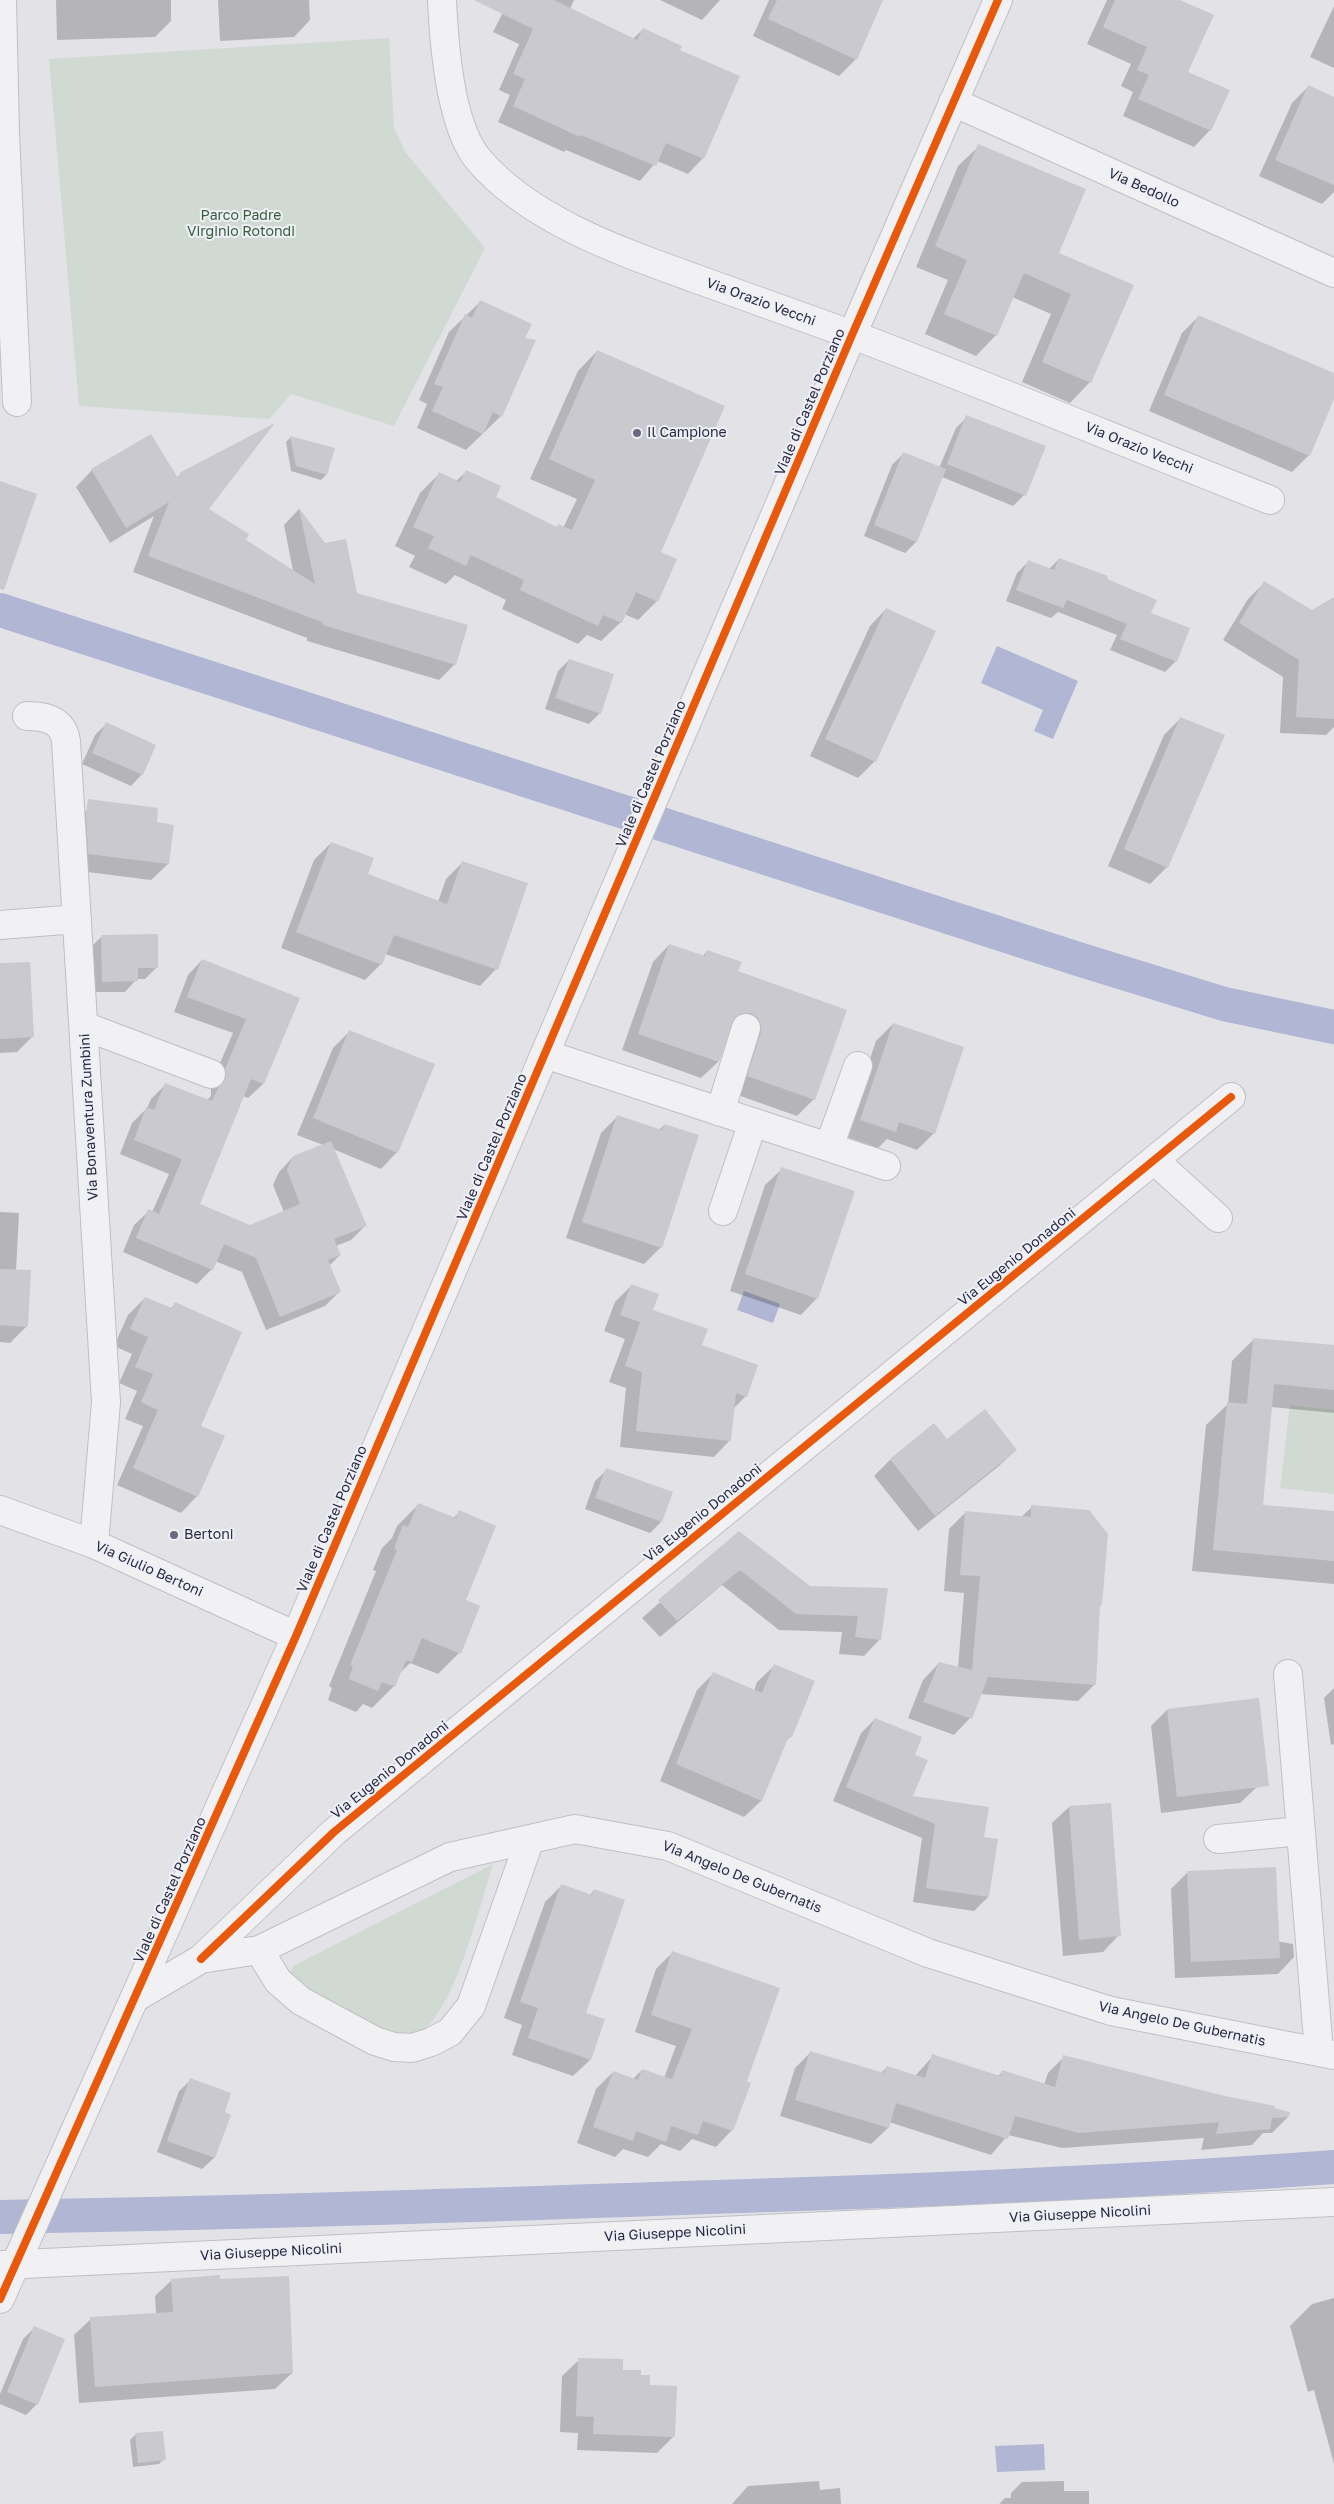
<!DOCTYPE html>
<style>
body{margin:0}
canvas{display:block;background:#e2e2e7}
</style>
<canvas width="1334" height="2504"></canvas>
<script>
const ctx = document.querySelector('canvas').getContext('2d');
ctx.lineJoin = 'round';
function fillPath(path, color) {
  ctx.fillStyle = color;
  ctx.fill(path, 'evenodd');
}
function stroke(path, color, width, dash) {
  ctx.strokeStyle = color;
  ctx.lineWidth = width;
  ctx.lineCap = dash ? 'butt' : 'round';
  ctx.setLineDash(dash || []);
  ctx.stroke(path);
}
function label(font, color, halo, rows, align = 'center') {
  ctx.font = font + ' "Golos Text",sans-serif';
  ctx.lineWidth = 4;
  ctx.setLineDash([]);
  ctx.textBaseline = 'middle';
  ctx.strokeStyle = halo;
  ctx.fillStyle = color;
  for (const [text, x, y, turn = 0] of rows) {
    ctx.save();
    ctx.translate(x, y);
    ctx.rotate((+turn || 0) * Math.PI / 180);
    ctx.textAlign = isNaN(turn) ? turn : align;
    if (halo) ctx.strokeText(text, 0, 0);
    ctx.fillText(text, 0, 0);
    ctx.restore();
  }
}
fillPath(new Path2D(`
 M 389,38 L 394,128 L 406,153 L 485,248 L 394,426 L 291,394 L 269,419 L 79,406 L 49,59 Z
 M 1290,1405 L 1334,1410 L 1334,1494 L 1280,1488 Z
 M 493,1864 C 481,1901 453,2020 416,2034 C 396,2041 377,2029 359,2021 C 343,2013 326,2006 311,1997 C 303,1992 296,1983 289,1976 L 293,1966 Z`), '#d0dad2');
fillPath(new Path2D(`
 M 997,646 L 1078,681 L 1053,739 L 1034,731 L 1043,710 L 981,683 Z
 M 744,1291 L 780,1304 L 773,1323 L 737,1310 Z
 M 1044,2444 L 1045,2470 L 997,2472 L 995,2446 Z`), '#b0b6d3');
fillPath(new Path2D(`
 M 56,0 L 171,0 L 171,21 L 155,37 L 57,40 Z
 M 218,0 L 309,0 L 310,20 L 294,37 L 220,41 Z
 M 509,0 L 574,0 L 570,9 L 633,39 L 643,29 L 703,158 L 688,174 L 657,161 L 640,181 L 566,150 L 564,152 L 498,122 L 510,95 L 499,90 L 519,44 L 493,32 Z
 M 660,0 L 720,0 L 702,20 Z
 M 769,0 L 882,0 L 856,59 L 839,76 L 753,36 Z
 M 1107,0 L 1177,0 L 1187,73 L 1210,130 L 1194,147 L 1123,116 L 1133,92 L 1121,86 L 1131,64 L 1087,44 Z
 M 1334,6 L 1334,68 L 1310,57 Z
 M 1308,87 L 1334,98 L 1334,192 L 1322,204 L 1259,176 L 1292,103 Z
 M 979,146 L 1058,254 L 1132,285 L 1090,382 L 1070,403 L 1022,382 L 1051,314 L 1012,297 L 996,335 L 976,356 L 925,334 L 948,280 L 916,267 L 958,166 Z
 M 480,302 L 524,339 L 501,416 L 466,450 L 417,428 L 427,404 L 419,400 L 449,332 Z
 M 1198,317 L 1334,374 L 1334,396 L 1308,456 L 1292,472 L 1149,411 L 1182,333 Z
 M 597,351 L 660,553 L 657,601 L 638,620 L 624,614 L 621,622 L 601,641 L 587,635 L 578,644 L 502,609 L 506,600 L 455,575 L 446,584 L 409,567 L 415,556 L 395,546 L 420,493 L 440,473 L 456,481 L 466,472 L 494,497 L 556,528 L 558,526 L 563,528 L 577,499 L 530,479 L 578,371 Z
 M 967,417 L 1024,495 L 1013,506 L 942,477 L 916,542 L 905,553 L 864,536 L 892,465 L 903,454 L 939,468 L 956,428 Z
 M 291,437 L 326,475 L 321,480 L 291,471 L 286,442 Z
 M 92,470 L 177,478 L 181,473 L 207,509 L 244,540 L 293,571 L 284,525 L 299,509 L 356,594 L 455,664 L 439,680 L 307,641 L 307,638 L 133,572 L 154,516 L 110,543 L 76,487 Z
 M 1059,559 L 1105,580 L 1150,613 L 1176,661 L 1165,672 L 1110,650 L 1117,635 L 1058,612 L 1051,618 L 1006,601 L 1017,573 L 1028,562 L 1048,570 Z
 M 1264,583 L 1312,612 L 1334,598 L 1334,727 L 1326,735 L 1280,733 L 1283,677 L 1223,640 L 1248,599 Z
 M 886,609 L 875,761 L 858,778 L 810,756 L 870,626 Z
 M 569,660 L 600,713 L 589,724 L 545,709 L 558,671 Z
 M 1181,718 L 1223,736 L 1167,867 L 1150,884 L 1108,866 L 1164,735 Z
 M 106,724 L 142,774 L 131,786 L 82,764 L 95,735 Z
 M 87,810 L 155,823 L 168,864 L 151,880 L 72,870 L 71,827 Z
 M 331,843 L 366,875 L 438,902 L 446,879 L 463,862 L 496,969 L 480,986 L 385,954 L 381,964 L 365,980 L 281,948 L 314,860 Z
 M 102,936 L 156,968 L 145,979 L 137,979 L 125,992 L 91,992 L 91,947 Z
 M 669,945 L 702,957 L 707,951 L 737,972 L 814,1099 L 797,1116 L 732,1093 L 734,1029 L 729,1029 L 718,1062 L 701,1078 L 622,1050 L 653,962 Z
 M 202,960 L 298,999 L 263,1084 L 248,1098 L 243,1096 L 199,1204 L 250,1226 L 284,1212 L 273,1185 L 279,1172 L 293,1157 L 323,1145 L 297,1135 L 333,1048 L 350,1031 L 397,1152 L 381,1169 L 333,1149 L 365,1226 L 351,1240 L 336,1246 L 340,1255 L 329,1266 L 339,1292 L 325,1306 L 266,1330 L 242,1272 L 215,1261 L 212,1269 L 197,1284 L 123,1252 L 134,1225 L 149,1211 L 152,1212 L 169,1174 L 120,1154 L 132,1123 L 147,1108 L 151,1099 L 166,1084 L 206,1101 L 211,1096 L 211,1084 L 233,1033 L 174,1012 L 188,975 Z
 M 0,965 L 32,1037 L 17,1052 L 0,1053 Z
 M 893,1024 L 934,1133 L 917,1150 L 887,1139 L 878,1148 L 844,1136 L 876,1041 Z
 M 618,1116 L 659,1130 L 664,1125 L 661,1247 L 644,1264 L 566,1238 L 601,1133 Z
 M 782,1169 L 817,1298 L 801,1315 L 730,1291 L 765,1185 Z
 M 0,1212 L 19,1213 L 16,1271 L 27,1326 L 10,1343 L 0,1342 Z
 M 631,1286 L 652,1310 L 701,1346 L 746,1396 L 734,1408 L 730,1440 L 714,1457 L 620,1447 L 626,1388 L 609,1382 L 625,1339 L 604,1331 L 615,1302 Z
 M 145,1298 L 170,1309 L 175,1304 L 199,1427 L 197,1496 L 181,1513 L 117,1485 L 143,1426 L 125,1419 L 137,1391 L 119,1383 L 132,1354 L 114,1346 L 128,1315 Z
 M 1254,1339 L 1334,1346 L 1334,1413 L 1271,1407 L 1261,1506 L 1334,1512 L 1334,1584 L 1192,1571 L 1206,1425 L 1228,1404 L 1232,1361 Z
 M 1016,1450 L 999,1466 L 918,1531 L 874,1476 L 891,1459 Z
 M 607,1470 L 661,1522 L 650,1533 L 585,1509 L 595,1481 Z
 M 419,1504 L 453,1518 L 460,1512 L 464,1601 L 459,1653 L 438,1674 L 410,1663 L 399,1674 L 394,1686 L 372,1708 L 363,1704 L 356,1712 L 328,1700 L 332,1688 L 329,1686 L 376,1571 L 373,1570 L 382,1548 L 392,1538 L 397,1526 Z
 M 1032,1507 L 1101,1605 L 1099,1607 L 1095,1684 L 1078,1701 L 980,1694 L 970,1718 L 954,1735 L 908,1718 L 923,1680 L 939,1663 L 958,1668 L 964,1593 L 944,1591 L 949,1529 L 966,1512 L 1021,1517 Z
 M 739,1533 L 810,1588 L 886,1589 L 880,1639 L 864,1656 L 839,1654 L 842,1632 L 779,1630 L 722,1585 L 660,1637 L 642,1618 Z
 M 774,1666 L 791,1736 L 785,1742 L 761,1801 L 744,1817 L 660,1781 L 697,1690 L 713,1674 L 754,1691 L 757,1682 Z
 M 1334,1688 L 1334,1744 L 1331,1745 L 1324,1698 Z
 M 1167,1710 L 1257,1787 L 1240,1803 L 1161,1813 L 1151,1726 Z
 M 875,1719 L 914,1755 L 911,1797 L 982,1838 L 988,1897 L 974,1911 L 913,1902 L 922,1838 L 833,1801 L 861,1733 Z
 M 1069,1807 L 1119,1935 L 1103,1952 L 1063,1956 L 1052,1823 Z
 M 1188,1872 L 1264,1939 L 1293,1944 L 1294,1957 L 1278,1974 L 1175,1978 L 1171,1889 Z
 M 562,1885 L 590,1895 L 594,1890 L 584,2014 L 603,2020 L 590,2060 L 573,2076 L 512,2055 L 522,2025 L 504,2018 L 545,1902 Z
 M 673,1952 L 746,2082 L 732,2130 L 716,2147 L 692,2139 L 680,2151 L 661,2144 L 648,2157 L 623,2149 L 615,2157 L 577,2143 L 596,2089 L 613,2072 L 633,2079 L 642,2070 L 664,2078 L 676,2046 L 635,2032 L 656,1969 Z
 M 811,2052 L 881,2073 L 887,2067 L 915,2076 L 933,2056 L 997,2077 L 1003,2071 L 1044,2085 L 1048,2073 L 1064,2057 L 1273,2109 L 1288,2117 L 1272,2133 L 1263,2133 L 1252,2145 L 1201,2150 L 1204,2138 L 1062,2148 L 1008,2135 L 991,2155 L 889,2122 L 888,2128 L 871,2144 L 780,2116 L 795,2068 Z
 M 191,2080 L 223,2113 L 229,2115 L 214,2158 L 202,2169 L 157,2152 L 179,2091 Z
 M 172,2280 L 219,2280 L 292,2373 L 275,2389 L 79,2403 L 74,2335 L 91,2319 L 156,2314 L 155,2296 Z
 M 1334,2298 L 1334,2464 L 1314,2390 L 1308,2392 L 1290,2326 L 1312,2304 Z
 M 34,2328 L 37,2404 L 26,2415 L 0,2404 L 0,2394 L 23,2339 Z
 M 579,2360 L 640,2376 L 649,2387 L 674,2436 L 657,2453 L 577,2450 L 578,2433 L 560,2432 L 562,2376 Z
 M 135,2435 L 164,2459 L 159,2464 L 133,2467 L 130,2440 Z
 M 819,2481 L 820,2490 L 840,2488 L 841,2504 L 732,2504 L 748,2486 Z
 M 1064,2481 L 1064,2491 L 1089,2491 L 1089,2504 L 999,2504 L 1005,2498 L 1011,2498 L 1011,2493 L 1022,2482 Z`), '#0003');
stroke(new Path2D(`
 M 0,610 L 1078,959 L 1224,1004 L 1334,1027
 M 0,2217 C 228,2213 456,2206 684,2198 C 901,2191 1118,2183 1334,2167`), '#b0b6d3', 34);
fillPath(new Path2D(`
 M 474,0 L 554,0 L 637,40 L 643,28 L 682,46 L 680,50 L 740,76 L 704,159 L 666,143 L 656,166 L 581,135 L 580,137 L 513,106 L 525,79 L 513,74 L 533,29 Z
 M 777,0 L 883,0 L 857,60 L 768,19 Z
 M 1115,0 L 1180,0 L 1214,15 L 1188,72 L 1230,90 L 1211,131 L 1138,99 L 1149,75 L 1137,70 L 1147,47 L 1103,27 Z
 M 1308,85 L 1334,97 L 1334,185 L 1275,160 Z
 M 978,144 L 1086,189 L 1059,253 L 1134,285 L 1091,383 L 1042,362 L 1071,294 L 1024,273 L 997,336 L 944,314 L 967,260 L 935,246 Z
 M 480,300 L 532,324 L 525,338 L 536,340 L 502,417 L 493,412 L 483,434 L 432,411 L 443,387 L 434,384 L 465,314 L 472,318 Z
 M 1198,315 L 1334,373 L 1334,399 L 1310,456 L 1164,395 Z
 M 597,350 L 725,406 L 661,552 L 677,559 L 658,602 L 636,592 L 622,623 L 603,615 L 598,626 L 520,590 L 524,580 L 471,555 L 466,566 L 428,548 L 434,536 L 413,527 L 439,472 L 460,482 L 466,470 L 501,486 L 496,497 L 557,527 L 558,524 L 572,530 L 595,480 L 549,459 Z
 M 966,415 L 1046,446 L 1026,496 L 947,464 Z
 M 275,423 L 209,509 L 249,534 L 246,540 L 315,584 L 299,508 L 325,543 L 346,539 L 357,593 L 468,625 L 456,665 L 323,625 L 322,622 L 148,556 L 169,502 L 126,528 L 91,469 L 151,434 L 178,478 L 181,472 Z
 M 290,436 L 335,448 L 327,475 L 296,466 Z
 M 903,452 L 946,469 L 917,542 L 874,525 Z
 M 0,481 L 37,494 L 4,590 L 0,589 Z
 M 1059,558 L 1108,576 L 1107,579 L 1157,600 L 1151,613 L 1190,628 L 1177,662 L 1120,639 L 1127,624 L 1067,600 L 1063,608 L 1016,590 L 1028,560 L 1054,570 Z
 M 1264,581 L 1312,610 L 1334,597 L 1334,719 L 1296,717 L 1299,660 L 1239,623 Z
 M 886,608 L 936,631 L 876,762 L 825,739 Z
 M 569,659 L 614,674 L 601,714 L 555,698 Z
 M 1180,717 L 1225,735 L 1168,868 L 1124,849 Z
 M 106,722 L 156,745 L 143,775 L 92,753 Z
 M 88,799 L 158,808 L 157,822 L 174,825 L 169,864 L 88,854 L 86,814 Z
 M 331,842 L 374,858 L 368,874 L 447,904 L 462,861 L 528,883 L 498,970 L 394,935 L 382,965 L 296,932 Z
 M 158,934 L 158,968 L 138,968 L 138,981 L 102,982 L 101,935 Z
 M 669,944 L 705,956 L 707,950 L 742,962 L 738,971 L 847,1010 L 815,1100 L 747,1076 L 761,1032 L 761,1025 L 758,1018 L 751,1013 L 743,1013 L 735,1017 L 719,1062 L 638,1034 Z
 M 202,959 L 300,998 L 264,1084 L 251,1079 L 200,1204 L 250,1225 L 300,1204 L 287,1170 L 293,1156 L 331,1141 L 367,1226 L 334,1239 L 341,1255 L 328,1260 L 341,1292 L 280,1317 L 256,1258 L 224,1244 L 213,1270 L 136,1238 L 148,1209 L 159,1214 L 182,1159 L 134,1140 L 146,1107 L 154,1110 L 165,1083 L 212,1101 L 218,1088 L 225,1080 L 225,1069 L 246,1019 L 187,997 Z
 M 30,962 L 34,1037 L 0,1039 L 0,963 Z
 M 893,1023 L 964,1047 L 935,1134 L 899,1122 L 896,1132 L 860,1120 Z
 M 349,1030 L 435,1064 L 398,1153 L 313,1118 Z
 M 617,1115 L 662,1130 L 664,1124 L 699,1135 L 662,1248 L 582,1222 Z
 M 781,1167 L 855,1191 L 818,1299 L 745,1274 Z
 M 0,1269 L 31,1270 L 28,1327 L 0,1325 Z
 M 631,1284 L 659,1294 L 653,1310 L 708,1329 L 702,1345 L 758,1365 L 747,1397 L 736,1393 L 731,1441 L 636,1431 L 642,1372 L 625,1366 L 640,1322 L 620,1315 Z
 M 145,1297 L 172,1308 L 175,1302 L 242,1332 L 201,1426 L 225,1436 L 198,1497 L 133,1468 L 158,1410 L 141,1402 L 153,1374 L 135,1367 L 148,1337 L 130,1329 Z
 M 1253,1338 L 1334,1345 L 1334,1390 L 1274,1384 L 1263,1505 L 1334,1511 L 1334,1561 L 1213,1550 L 1227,1402 L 1247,1404 Z
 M 985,1409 L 1017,1450 L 935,1516 L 890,1459 L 934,1423 L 947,1439 Z
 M 606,1468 L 673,1492 L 662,1522 L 595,1498 Z
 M 418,1503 L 456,1518 L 459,1510 L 496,1526 L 466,1600 L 480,1606 L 461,1654 L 422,1638 L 412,1662 L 406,1660 L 395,1687 L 382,1682 L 378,1691 L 349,1679 L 353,1666 L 350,1665 L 397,1550 L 394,1548 L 403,1525 L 408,1527 Z
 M 1031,1505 L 1089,1510 L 1108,1534 L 1102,1605 L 1100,1605 L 1096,1685 L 988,1677 L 972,1719 L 923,1702 L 939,1662 L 972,1670 L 980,1576 L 960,1575 L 965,1511 L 1031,1517 Z
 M 739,1531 L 810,1586 L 888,1588 L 881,1640 L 855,1637 L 858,1616 L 796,1614 L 740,1570 L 677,1621 L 658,1600 Z
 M 774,1664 L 815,1681 L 792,1737 L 789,1736 L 762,1801 L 676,1764 L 713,1672 L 762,1693 Z
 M 1259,1698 L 1269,1786 L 1177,1797 L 1167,1709 Z
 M 875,1718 L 922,1737 L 915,1755 L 928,1760 L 913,1796 L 989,1807 L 984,1837 L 998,1839 L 989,1897 L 926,1888 L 935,1824 L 846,1787 Z
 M 1111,1803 L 1121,1936 L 1079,1940 L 1069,1806 Z
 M 1276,1867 L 1280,1958 L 1191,1962 L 1187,1871 Z
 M 561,1884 L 592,1895 L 594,1889 L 625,1900 L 586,2013 L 605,2019 L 591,2060 L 528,2038 L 538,2008 L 520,2002 Z
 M 672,1951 L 780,1988 L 747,2081 L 751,2083 L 733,2131 L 703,2121 L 698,2135 L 671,2126 L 666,2142 L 636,2131 L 633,2141 L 593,2127 L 613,2071 L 638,2080 L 642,2069 L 672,2079 L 692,2029 L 651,2015 Z
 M 810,2051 L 884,2073 L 887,2066 L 925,2078 L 932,2054 L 1000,2076 L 1002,2070 L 1055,2087 L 1063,2055 L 1225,2096 L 1275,2106 L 1274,2108 L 1290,2112 L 1289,2117 L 1272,2118 L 1270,2129 L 1216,2134 L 1219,2122 L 1079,2133 L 1015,2116 L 1008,2139 L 896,2103 L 889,2128 L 795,2100 Z
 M 190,2078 L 231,2093 L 225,2112 L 231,2115 L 215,2158 L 167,2141 Z
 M 220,2275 L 220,2279 L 289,2276 L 293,2373 L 95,2387 L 90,2317 L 173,2312 L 171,2279 Z
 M 34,2326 L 65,2339 L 38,2405 L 7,2392 Z
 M 578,2358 L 623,2359 L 623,2370 L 641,2370 L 641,2375 L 650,2375 L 650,2385 L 677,2386 L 675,2437 L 593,2434 L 594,2417 L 576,2416 Z
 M 163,2431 L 166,2460 L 138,2463 L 135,2433 Z`), '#c9c9cf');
const minor = new Path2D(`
 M 2,0 L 5,133 L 17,402
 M 442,0 C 444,44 450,125 478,159 C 529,220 622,252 694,278 C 746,297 798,315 850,334 C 991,387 1130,445 1270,500
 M 953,102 L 1334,273
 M 27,716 C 46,716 63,720 66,741 L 106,1402 L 94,1544
 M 0,925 L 77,919
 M 84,1026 L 211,1074
 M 545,1054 L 886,1166
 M 720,1112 L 746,1028
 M 829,1147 L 858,1066
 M 1154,1160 L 1218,1218
 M 723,1211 L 753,1122
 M 0,1510 L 94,1544 L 296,1636
 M 1288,1674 L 1319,2052
 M 1218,1839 L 1301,1831
 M 259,1950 L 278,1981 L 301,2001 L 375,2041 L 394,2047 L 412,2048 L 431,2042 L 450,2032 L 471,2006 L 530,1839
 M 201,1959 L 334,1832 L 1231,1097
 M 135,1998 L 201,1959 L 259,1950 L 450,1857 L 575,1829 L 668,1846 L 928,1953 L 1111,2011 L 1334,2055
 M 2,2265 L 1334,2202
 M 0,2299 L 296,1636 L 852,335 L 998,0`);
stroke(minor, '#bfbfc5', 30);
stroke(minor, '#f1f1f4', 28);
stroke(new Path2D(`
 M 201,1959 L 334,1832 L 1231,1097
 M 0,2299 L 296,1636 L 852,335 L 998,0`), '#e8590c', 8);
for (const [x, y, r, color] of [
 [637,433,5,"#696a7b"],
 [174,1535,5,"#696a7b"]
]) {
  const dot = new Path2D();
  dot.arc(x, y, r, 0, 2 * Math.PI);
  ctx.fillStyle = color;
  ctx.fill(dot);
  stroke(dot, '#eff0f7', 2);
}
label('14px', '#282a41', '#eff0f7', [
 ["Via Bedollo",1144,188,24],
 ["Via Orazio Vecchi",761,302,20],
 ["Viale di Castel Porziano",810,402,-67],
 ["Via Orazio Vecchi",1139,448,22],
 ["Viale di Castel Porziano",651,774,-67],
 ["Via Bonaventura Zumbini",89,1117,-93],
 ["Viale di Castel Porziano",492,1147,-67],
 ["Via Eugenio Donadoni",1017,1257,-39],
 ["Via Eugenio Donadoni",703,1513,-39],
 ["Viale di Castel Porziano",332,1519,-67],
 ["Via Giulio Bertoni",149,1569,24],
 ["Via Eugenio Donadoni",390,1770,-39],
 ["Via Angelo De Gubernatis",742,1877,22],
 ["Viale di Castel Porziano",170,1890,-66],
 ["Via Angelo De Gubernatis",1182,2024,12],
 ["Via Giuseppe Nicolini",1080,2214,-3],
 ["Via Giuseppe Nicolini",675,2233,-3],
 ["Via Giuseppe Nicolini",271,2252,-3]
]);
label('14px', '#355d39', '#eff0f7', [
 ["Parco Padre",241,216],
 ["Virginio Rotondi",241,232]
]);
label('14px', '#282a41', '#eff0f7', [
 ["Il Campione",647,433],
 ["Bertoni",184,1535]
], 'left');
</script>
